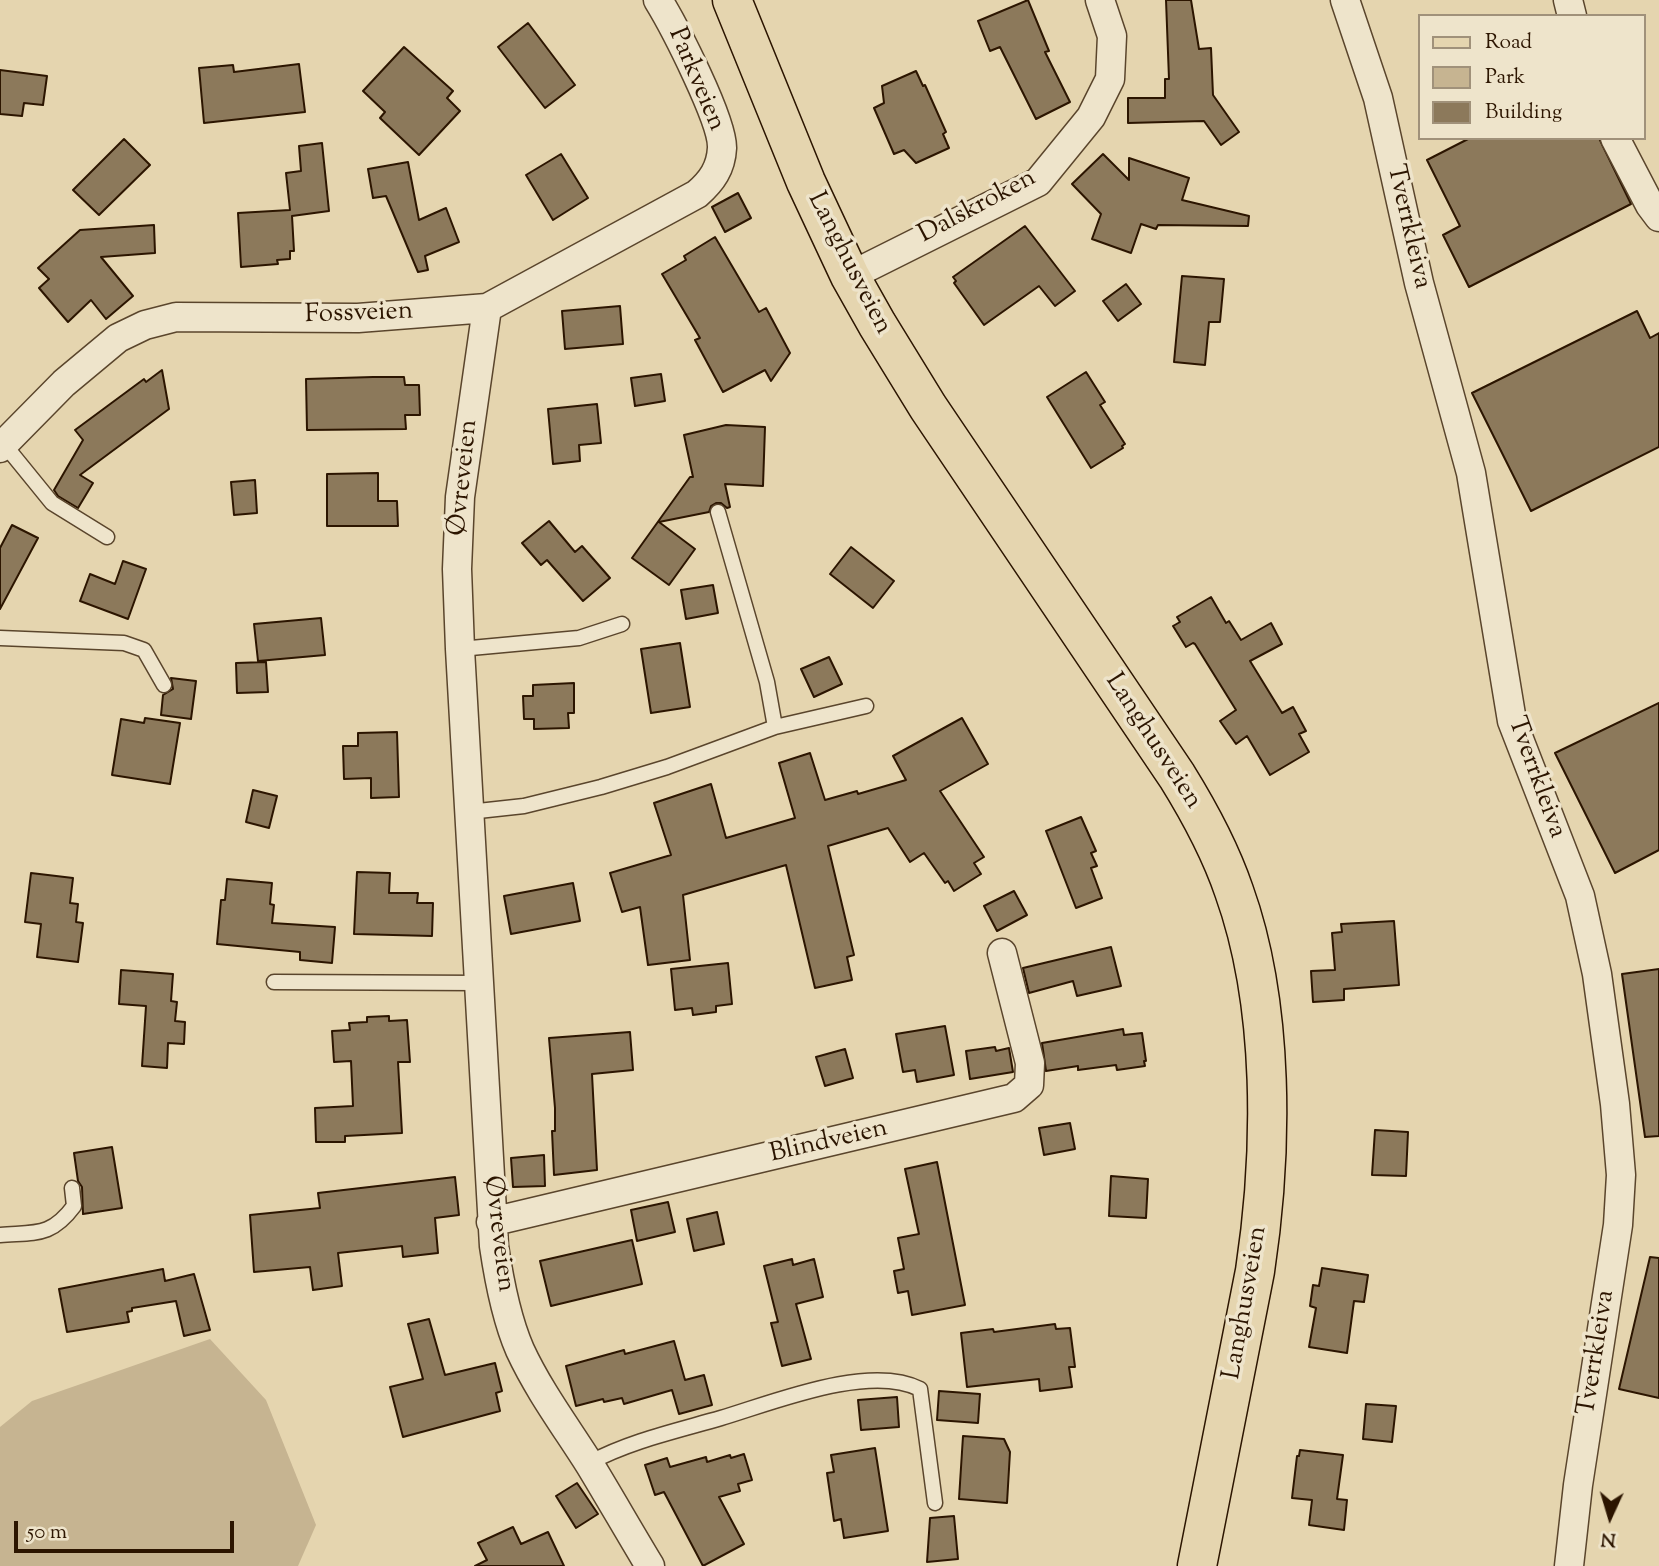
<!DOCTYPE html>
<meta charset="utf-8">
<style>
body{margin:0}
#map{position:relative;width:1659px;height:1566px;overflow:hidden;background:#e5d5af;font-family:"Sorts Mill Goudy",serif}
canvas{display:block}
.legend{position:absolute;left:1418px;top:14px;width:228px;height:126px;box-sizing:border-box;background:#eee4cb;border:2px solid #a0917a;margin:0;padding:9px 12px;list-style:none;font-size:21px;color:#2c1500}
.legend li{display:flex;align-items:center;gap:14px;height:35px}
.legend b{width:35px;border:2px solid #a0917a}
.north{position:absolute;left:1575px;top:1482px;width:70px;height:70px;-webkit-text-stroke:5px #eee4cb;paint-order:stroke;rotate:184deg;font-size:19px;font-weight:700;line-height:28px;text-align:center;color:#2c1500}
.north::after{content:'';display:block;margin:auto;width:24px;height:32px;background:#2c1500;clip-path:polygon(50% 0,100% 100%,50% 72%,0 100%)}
.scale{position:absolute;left:14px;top:1521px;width:220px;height:32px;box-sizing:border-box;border:4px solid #2c1500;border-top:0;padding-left:9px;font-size:21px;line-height:24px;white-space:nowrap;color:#2c1500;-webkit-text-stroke:5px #eee4cb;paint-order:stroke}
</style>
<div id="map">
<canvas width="1659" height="1566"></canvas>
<ul class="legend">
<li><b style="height:9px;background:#e5d5af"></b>Road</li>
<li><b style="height:19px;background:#c6b491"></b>Park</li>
<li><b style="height:19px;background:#8c795b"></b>Building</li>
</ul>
<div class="north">N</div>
<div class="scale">50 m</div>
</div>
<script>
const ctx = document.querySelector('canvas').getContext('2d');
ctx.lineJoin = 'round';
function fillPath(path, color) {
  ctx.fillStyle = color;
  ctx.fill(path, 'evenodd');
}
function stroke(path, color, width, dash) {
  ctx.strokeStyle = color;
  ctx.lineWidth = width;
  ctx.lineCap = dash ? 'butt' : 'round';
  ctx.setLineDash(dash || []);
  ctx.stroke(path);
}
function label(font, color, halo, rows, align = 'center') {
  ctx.font = font + ' "Sorts Mill Goudy",serif';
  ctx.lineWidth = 7;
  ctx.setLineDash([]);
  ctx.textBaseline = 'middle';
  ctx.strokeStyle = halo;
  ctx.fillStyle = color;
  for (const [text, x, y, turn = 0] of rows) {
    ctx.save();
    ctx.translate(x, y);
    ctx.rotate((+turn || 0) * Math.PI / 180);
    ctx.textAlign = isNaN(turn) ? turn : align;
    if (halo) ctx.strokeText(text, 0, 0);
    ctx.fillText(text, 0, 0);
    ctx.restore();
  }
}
fillPath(new Path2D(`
 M 210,1339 L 266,1400 L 316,1525 L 298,1566 L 0,1566 L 0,1427 L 32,1401 Z`), '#c6b491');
const building = new Path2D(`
 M 1028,0 L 1049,51 L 1045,52 L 1070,102 L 1036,119 L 1000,47 L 990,51 L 978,21 Z
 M 1166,0 L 1191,0 L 1199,49 L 1211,48 L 1213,95 L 1239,132 L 1221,145 L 1204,121 L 1128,123 L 1128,98 L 1165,98 L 1165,79 L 1169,79 Z
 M 528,23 L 575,85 L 545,108 L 498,47 Z
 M 404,47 L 453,91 L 447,98 L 460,111 L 419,155 L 380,118 L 385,112 L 363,91 Z
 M 299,64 L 305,112 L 204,123 L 199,68 L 233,65 L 234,72 Z
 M 0,70 L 47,76 L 43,105 L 24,103 L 22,116 L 0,114 Z
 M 916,71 L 923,86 L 925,85 L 946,132 L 943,134 L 949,148 L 916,163 L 904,150 L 894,154 L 874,108 L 884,103 L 882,86 Z
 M 1470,138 L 1599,138 L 1631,204 L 1469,287 L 1443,235 L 1460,226 L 1427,160 Z
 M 124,139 L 150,165 L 99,215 L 73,190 Z
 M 322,143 L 329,211 L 292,216 L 294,251 L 290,251 L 290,259 L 277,260 L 278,264 L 241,267 L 238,213 L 290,210 L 286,173 L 301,171 L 299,146 Z
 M 561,154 L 588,198 L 553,220 L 526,175 Z
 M 1103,154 L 1129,180 L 1129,158 L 1189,178 L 1182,200 L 1249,216 L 1248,226 L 1158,225 L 1156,229 L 1141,224 L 1131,253 L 1092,239 L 1101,214 L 1072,184 Z
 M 408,162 L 419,220 L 446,208 L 459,242 L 425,256 L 428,270 L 418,272 L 386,196 L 373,198 L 368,169 Z
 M 738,193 L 751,218 L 725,232 L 712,207 Z
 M 154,225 L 155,253 L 101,257 L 133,296 L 106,319 L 91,300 L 68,322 L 39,288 L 49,279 L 38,268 L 80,230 Z
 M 1025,226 L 1075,291 L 1055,306 L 1039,286 L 984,325 L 954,283 L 956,281 L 953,277 Z
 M 715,237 L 759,312 L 766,308 L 790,353 L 771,381 L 765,370 L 723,392 L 695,340 L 700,338 L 662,274 L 686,260 L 684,256 Z
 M 1182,276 L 1224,279 L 1220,322 L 1209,322 L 1205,365 L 1174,362 Z
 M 1126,284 L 1141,304 L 1118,321 L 1103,301 Z
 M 620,306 L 623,344 L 565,349 L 562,311 Z
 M 1637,311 L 1650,338 L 1659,333 L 1659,447 L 1531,511 L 1472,393 Z
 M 162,370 L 169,409 L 80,475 L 93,483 L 78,508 L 58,496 L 54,490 L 83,440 L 75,430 L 144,379 L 146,382 Z
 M 1086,372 L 1105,402 L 1100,405 L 1125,444 L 1122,446 L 1123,448 L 1091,468 L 1047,397 Z
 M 661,374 L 665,401 L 635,406 L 631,378 Z
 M 373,377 L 404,377 L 405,385 L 419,385 L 420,415 L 405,415 L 406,429 L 307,430 L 306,379 Z
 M 597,404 L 601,443 L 579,445 L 580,461 L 553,464 L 548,409 Z
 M 726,425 L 765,427 L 763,486 L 725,484 L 730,507 L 727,508 L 721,503 L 716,503 L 711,506 L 709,512 L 659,522 L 695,549 L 669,585 L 632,558 L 690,477 L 693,477 L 684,435 Z
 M 378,473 L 378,501 L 397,501 L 398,526 L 327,526 L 327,474 Z
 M 255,480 L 257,513 L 234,515 L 231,482 Z
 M 549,521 L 575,552 L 582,546 L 610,578 L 583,601 L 547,560 L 541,565 L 522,543 Z
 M 12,525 L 38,538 L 0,609 L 0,548 Z
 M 851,547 L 894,581 L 873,608 L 830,574 Z
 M 123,561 L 146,569 L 128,619 L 80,601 L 90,574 L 115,584 Z
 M 713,585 L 718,613 L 686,619 L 681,590 Z
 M 1211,597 L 1226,623 L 1229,621 L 1241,640 L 1271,623 L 1282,644 L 1250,661 L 1282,713 L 1293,707 L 1306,731 L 1299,734 L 1309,752 L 1270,775 L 1247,736 L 1236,744 L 1220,721 L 1236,710 L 1195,644 L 1193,643 L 1186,647 L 1173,626 L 1180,622 L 1177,617 Z
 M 321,618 L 325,655 L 258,661 L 254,624 Z
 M 680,643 L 690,707 L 651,713 L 641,649 Z
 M 829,657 L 842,684 L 814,697 L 801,669 Z
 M 266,662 L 268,692 L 237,693 L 236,663 Z
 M 171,678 L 196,681 L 191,719 L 161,715 L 163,695 L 173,689 Z
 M 574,683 L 574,713 L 568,713 L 569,728 L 534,729 L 534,719 L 524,719 L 523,696 L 533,696 L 533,685 Z
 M 1659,703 L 1659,850 L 1615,873 L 1555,753 Z
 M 145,718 L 180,723 L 170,784 L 112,775 L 121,719 L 144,723 Z
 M 962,718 L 988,764 L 940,791 L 984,857 L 974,863 L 981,874 L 954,891 L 948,881 L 945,883 L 924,853 L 910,862 L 888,828 L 828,846 L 854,955 L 847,957 L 852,980 L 815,988 L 786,865 L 683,895 L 690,960 L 648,965 L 640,907 L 622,912 L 610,873 L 671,855 L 654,803 L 711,784 L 726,838 L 795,818 L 779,763 L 810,753 L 825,800 L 857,791 L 858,794 L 906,780 L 893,756 Z
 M 397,732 L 399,797 L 371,798 L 371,778 L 344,779 L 343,746 L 358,746 L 358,733 Z
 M 253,790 L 277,796 L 269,828 L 246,822 Z
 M 1081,817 L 1096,851 L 1091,853 L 1097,866 L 1091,868 L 1102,898 L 1076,908 L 1046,831 Z
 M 357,872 L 390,873 L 389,893 L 418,893 L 417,903 L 433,903 L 432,936 L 354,934 Z
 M 31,873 L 73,878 L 70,903 L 78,904 L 76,922 L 83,923 L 78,962 L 37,957 L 41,924 L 25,922 Z
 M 227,879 L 272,883 L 270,904 L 274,905 L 272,923 L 335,927 L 332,963 L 300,960 L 300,952 L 217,944 L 221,900 L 225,900 Z
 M 573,883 L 580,921 L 511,934 L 504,896 Z
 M 1014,891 L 1027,915 L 997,931 L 984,906 Z
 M 1394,921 L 1399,985 L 1344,989 L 1344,1000 L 1313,1002 L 1311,971 L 1335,970 L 1332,933 L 1342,932 L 1341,924 Z
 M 1111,947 L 1121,986 L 1077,996 L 1073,981 L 1029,993 L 1023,968 Z
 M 728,963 L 732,1004 L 716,1006 L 716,1012 L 693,1015 L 692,1008 L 675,1010 L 671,969 Z
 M 1659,969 L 1659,1136 L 1645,1137 L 1622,974 Z
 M 121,970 L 173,974 L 171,1001 L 177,1002 L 175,1021 L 185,1022 L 184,1044 L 168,1043 L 167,1068 L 142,1066 L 146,1006 L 119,1004 Z
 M 389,1016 L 389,1021 L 407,1020 L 410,1062 L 398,1062 L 402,1133 L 345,1136 L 345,1142 L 316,1142 L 315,1108 L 353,1106 L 351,1061 L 334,1062 L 332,1031 L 350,1030 L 349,1023 L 367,1022 L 367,1017 Z
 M 945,1026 L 954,1075 L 917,1082 L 915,1070 L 903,1072 L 896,1034 Z
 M 1123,1029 L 1124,1035 L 1142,1033 L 1146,1061 L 1144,1061 L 1145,1066 L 1117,1070 L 1116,1065 L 1078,1070 L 1078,1066 L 1046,1071 L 1042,1043 Z
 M 630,1032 L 633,1070 L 592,1074 L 597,1170 L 554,1175 L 552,1131 L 555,1131 L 555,1108 L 549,1038 Z
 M 995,1047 L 996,1051 L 1009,1048 L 1013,1072 L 970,1079 L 966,1051 Z
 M 845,1049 L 853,1078 L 825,1086 L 816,1057 Z
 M 1070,1123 L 1075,1149 L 1044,1155 L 1039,1128 Z
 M 1375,1130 L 1408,1132 L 1406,1176 L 1372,1175 Z
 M 112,1147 L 122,1208 L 83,1214 L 82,1187 L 78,1181 L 74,1153 Z
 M 544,1155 L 545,1186 L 513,1187 L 511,1158 Z
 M 937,1162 L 965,1305 L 912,1315 L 908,1291 L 898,1293 L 894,1271 L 904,1269 L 898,1238 L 919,1234 L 905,1169 Z
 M 1111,1176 L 1148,1179 L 1146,1218 L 1109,1216 Z
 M 455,1177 L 459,1215 L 435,1218 L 438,1253 L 403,1257 L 402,1246 L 338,1253 L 342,1286 L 313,1290 L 310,1267 L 254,1272 L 250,1215 L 320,1208 L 318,1193 Z
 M 668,1202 L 675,1232 L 637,1241 L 631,1210 Z
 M 717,1212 L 724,1244 L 694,1251 L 687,1219 Z
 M 632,1240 L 642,1284 L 551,1306 L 540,1261 Z
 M 1650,1257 L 1659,1258 L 1659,1398 L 1619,1389 Z
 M 792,1259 L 793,1265 L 814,1259 L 823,1297 L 796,1304 L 811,1359 L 782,1366 L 771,1323 L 778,1322 L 764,1266 Z
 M 1322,1268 L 1368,1275 L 1364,1302 L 1354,1301 L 1347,1353 L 1309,1347 L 1316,1308 L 1310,1306 L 1313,1285 L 1319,1286 Z
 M 163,1269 L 165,1281 L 194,1274 L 210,1330 L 184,1336 L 176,1301 L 132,1308 L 132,1311 L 127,1312 L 129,1322 L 67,1332 L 59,1289 Z
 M 429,1319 L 445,1375 L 495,1363 L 502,1391 L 496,1393 L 500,1411 L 403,1437 L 390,1387 L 423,1379 L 408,1324 Z
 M 1055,1324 L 1056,1329 L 1070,1328 L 1075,1367 L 1069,1367 L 1072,1387 L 1040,1391 L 1039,1379 L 967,1387 L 961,1333 L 993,1329 L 994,1332 Z
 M 674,1341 L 685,1380 L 704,1375 L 712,1405 L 679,1414 L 672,1390 L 624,1404 L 622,1398 L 604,1402 L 603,1399 L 576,1406 L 566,1366 L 624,1350 L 625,1354 Z
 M 939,1391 L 980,1394 L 978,1423 L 937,1420 Z
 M 897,1397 L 899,1427 L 861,1430 L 858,1400 Z
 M 1366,1404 L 1396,1406 L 1392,1442 L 1363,1439 Z
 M 963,1436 L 1004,1439 L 1010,1452 L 1007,1503 L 959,1499 Z
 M 875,1448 L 888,1531 L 844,1538 L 841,1519 L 834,1521 L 827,1473 L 834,1472 L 831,1455 Z
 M 1300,1450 L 1343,1455 L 1337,1499 L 1347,1500 L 1344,1530 L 1309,1525 L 1312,1500 L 1292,1498 L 1297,1456 L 1299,1456 Z
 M 744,1454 L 752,1480 L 738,1484 L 740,1491 L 719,1497 L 744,1544 L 703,1566 L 664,1492 L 655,1495 L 645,1465 L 667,1458 L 670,1467 L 706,1457 L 707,1462 L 730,1455 L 731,1458 Z
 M 577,1483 L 598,1514 L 576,1528 L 556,1496 Z
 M 954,1516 L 958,1559 L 927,1562 L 930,1518 Z
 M 513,1527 L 521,1544 L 548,1532 L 564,1566 L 475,1566 L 487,1560 L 478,1543 Z`);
fillPath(building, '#8c795b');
stroke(building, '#2c1500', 2);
const lane = new Path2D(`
 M 4,444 L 52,503 L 107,537
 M 718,512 L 767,682 L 775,727
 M 0,638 L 124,643 L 144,650 L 164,685
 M 460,649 L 579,638 L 622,624
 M 469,812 L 524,806 L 601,787 L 667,767 L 775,727 L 866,706
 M 274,982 L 479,983
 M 0,1235 C 36,1232 51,1237 74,1206 L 72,1188
 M 589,1463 C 630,1441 676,1431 721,1418 C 772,1403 869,1363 920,1389 L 935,1503`);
const street = new Path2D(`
 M 1345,0 L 1378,98 L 1419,283 L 1471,473 L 1512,721 L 1580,896 L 1597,974 L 1615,1104 L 1621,1175 L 1618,1225 L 1578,1485 L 1569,1566
 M 1568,0 L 1572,16
 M 1615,138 L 1650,205 L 1659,217
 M 850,276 L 1038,182 L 1091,117 L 1110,79 L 1112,36 L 1100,0
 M 487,308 L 460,497 L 457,569 L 460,649 L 494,1246 C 499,1280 506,1318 520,1350 C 539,1391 566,1427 590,1465 C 610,1498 630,1533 650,1566
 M 0,448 L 64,383 L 118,338 L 145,325 L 176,317 L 358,318 L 487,308 L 697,194 C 712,181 721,168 722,148 C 723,121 674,26 658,0
 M 491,1222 L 1014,1098 L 1029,1085 L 1030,1063 L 1002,953`);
const primary = new Path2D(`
 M 732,0 L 806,182 L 850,276 L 877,324 L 928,407 L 1177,776 C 1200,813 1220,850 1234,891 C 1275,1005 1273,1152 1255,1271 L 1197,1566`);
stroke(lane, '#5a452c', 17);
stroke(street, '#5a452c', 31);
stroke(primary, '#2c1500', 41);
stroke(lane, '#eee4cb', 14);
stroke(street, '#eee4cb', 28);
stroke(primary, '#e5d5af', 38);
label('26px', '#2c1500', '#eee4cb', [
 ["Parkveien",695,80,67],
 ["Dalskroken",978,208,-28],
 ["Tverrkleiva",1407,227,77],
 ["Langhusveien",848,264,63],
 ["Fossveien",359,315,-2],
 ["Øvreveien",465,478,-84],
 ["Langhusveien",1152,742,57],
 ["Tverrkleiva",1535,778,70],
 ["Blindveien",829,1143,-13],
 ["Øvreveien",497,1234,83],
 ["Langhusveien",1247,1303,-80],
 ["Tverrkleiva",1598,1353,-81]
]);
</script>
